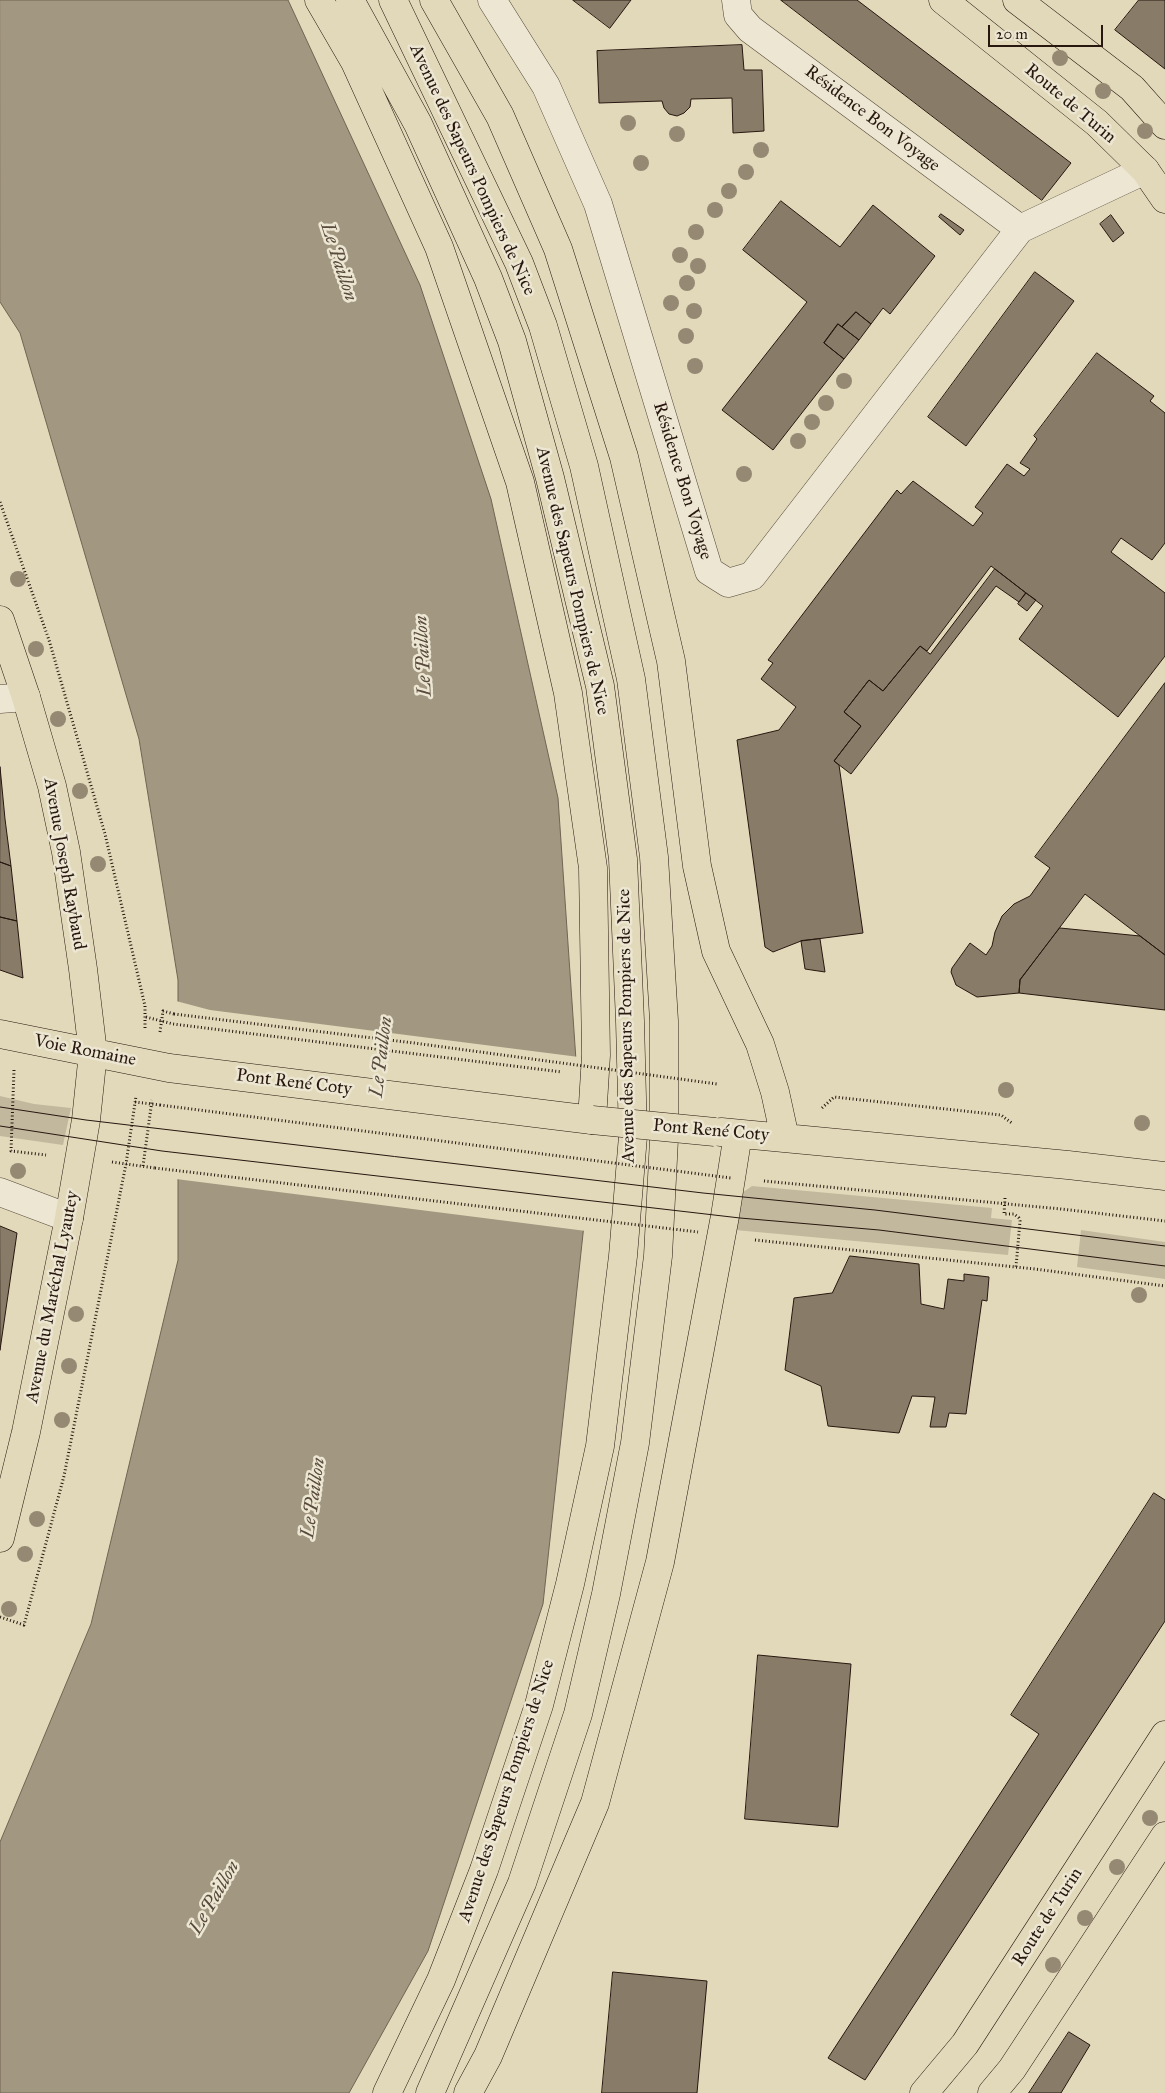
<!DOCTYPE html>
<meta charset="utf-8">
<style>
body{margin:0}
#map{position:relative;width:1165px;height:2093px;overflow:hidden;background:#e2d9ba;font-family:"IM FELL Great Primer",serif}
canvas{display:block}
.scale{position:absolute;left:988px;top:25px;width:115px;height:22px;box-sizing:border-box;border:2px solid #27170f;border-top:0;padding-left:6px;font-size:15px;line-height:18px;white-space:nowrap;color:#27170f;-webkit-text-stroke:4px #ece6d2;paint-order:stroke}
</style>
<div id="map">
<canvas width="1165" height="2093"></canvas>
<div class="scale">20 m</div>
</div>
<script>
const ctx = document.querySelector('canvas').getContext('2d');
ctx.lineJoin = 'round';
function fillPath(path, color) {
  ctx.fillStyle = color;
  ctx.fill(path, 'evenodd');
}
function stroke(path, color, width, dash) {
  ctx.strokeStyle = color;
  ctx.lineWidth = width;
  ctx.lineCap = dash ? 'butt' : 'round';
  ctx.setLineDash(dash || []);
  ctx.stroke(path);
}
function label(font, color, halo, rows, align = 'center') {
  ctx.font = font + ' "IM FELL Great Primer",serif';
  ctx.lineWidth = 5;
  ctx.setLineDash([]);
  ctx.textBaseline = 'middle';
  ctx.strokeStyle = halo;
  ctx.fillStyle = color;
  for (const [text, x, y, turn = 0] of rows) {
    ctx.save();
    ctx.translate(x, y);
    ctx.rotate((+turn || 0) * Math.PI / 180);
    ctx.textAlign = isNaN(turn) ? turn : align;
    if (halo) ctx.strokeText(text, 0, 0);
    ctx.fillText(text, 0, 0);
    ctx.restore();
  }
}
fillPath(new Path2D(`
 M 0,1096 L 34,1104 L 71,1108 L 63,1145 L 0,1136 Z
 M 752,1186 L 992,1208 L 991,1218 L 1012,1220 L 1008,1255 L 735,1230 L 742,1193 Z
 M 1081,1230 L 1165,1242 L 1165,1279 L 1077,1267 Z`), '#c2b89d');
const water = new Path2D(`
 M 0,0 L 288,0 L 420,285 L 491,499 L 558,798 L 586,1206 L 543,1604 L 428,1951 L 349,2093 L 0,2093 L 0,1842 L 91,1624 L 178,1260 L 178,980 L 139,739 L 20,333 L 0,302 Z`);
fillPath(water, '#a29780');
stroke(water, '#716453', 1);
fillPath(new Path2D(`
 M 176,1001 L 210,1010 L 579,1057 L 589,1205 L 586,1231 L 176,1179 Z`), '#e2d9ba');
const building = new Path2D(`
 M 573,0 L 631,0 L 610,28 Z
 M 781,0 L 857,0 L 1071,163 L 1042,200 Z
 M 1139,0 L 1165,0 L 1165,69 L 1115,30 Z
 M 742,45 L 744,70 L 762,70 L 764,131 L 733,133 L 732,98 L 691,99 L 690,107 L 684,113 L 677,116 L 669,114 L 664,108 L 662,101 L 599,103 L 597,51 Z
 M 781,201 L 840,247 L 873,205 L 935,256 L 890,314 L 883,308 L 871,324 L 856,312 L 842,327 L 838,324 L 824,343 L 844,359 L 773,450 L 722,410 L 807,302 L 743,250 Z
 M 941,214 L 964,230 L 960,235 L 939,217 Z
 M 1111,215 L 1124,233 L 1113,242 L 1100,224 Z
 M 1035,272 L 1074,301 L 966,446 L 928,417 Z
 M 856,312 L 871,324 L 859,340 L 842,327 Z
 M 838,324 L 859,340 L 844,359 L 824,343 Z
 M 1097,353 L 1154,396 L 1150,401 L 1165,413 L 1165,543 L 1152,560 L 1121,538 L 1111,552 L 1165,593 L 1165,656 L 1118,717 L 1019,639 L 1043,606 L 991,566 L 927,651 L 920,646 L 883,691 L 869,680 L 844,712 L 861,726 L 834,761 L 839,765 L 863,933 L 801,941 L 773,952 L 765,947 L 737,740 L 779,730 L 796,707 L 761,679 L 773,663 L 768,660 L 897,490 L 901,494 L 913,481 L 973,526 L 983,513 L 975,507 L 1007,464 L 1024,476 L 1030,469 L 1020,463 L 1037,439 L 1034,436 Z
 M 995,569 L 1026,593 L 1019,602 L 996,586 L 851,774 L 834,761 L 861,726 L 844,712 L 869,680 L 883,691 L 920,646 L 930,654 Z
 M 1026,593 L 1036,600 L 1027,611 L 1018,604 Z
 M 1165,683 L 1165,955 L 1085,894 L 1020,980 L 1019,993 L 977,997 L 956,985 L 951,972 L 952,968 L 970,943 L 986,955 L 992,946 L 995,932 L 1002,916 L 1014,904 L 1030,896 L 1050,868 L 1035,857 Z
 M 0,767 L 5,819 L 11,866 L 0,862 Z
 M 0,862 L 11,866 L 17,921 L 0,917 Z
 M 0,917 L 17,921 L 23,978 L 0,970 Z
 M 1060,928 L 1140,936 L 1165,955 L 1165,1010 L 1019,993 L 1020,980 Z
 M 820,939 L 825,972 L 805,969 L 801,941 Z
 M 0,1226 L 17,1233 L 0,1350 Z
 M 850,1256 L 919,1264 L 921,1304 L 944,1309 L 948,1279 L 964,1281 L 964,1274 L 989,1277 L 987,1301 L 982,1300 L 966,1414 L 949,1413 L 946,1427 L 930,1427 L 935,1397 L 912,1396 L 899,1433 L 828,1426 L 821,1386 L 785,1370 L 794,1298 L 832,1293 Z
 M 1154,1493 L 1165,1500 L 1165,1621 L 865,2080 L 828,2058 L 1039,1734 L 1011,1715 Z
 M 758,1655 L 851,1664 L 838,1827 L 745,1819 Z
 M 613,1972 L 707,1981 L 697,2093 L 602,2093 Z
 M 1069,2032 L 1090,2045 L 1061,2093 L 1029,2093 Z`);
fillPath(building, '#887c68');
stroke(building, '#27170f', 1);
const minor = new Path2D(`
 M 492,0 L 546,86 L 598,204 L 709,571 L 728,583 L 752,576 L 1020,229
 M 736,0 L 738,15 L 750,29 L 1020,229 L 1145,170
 M 0,699 L 26,697
 M 0,1192 L 69,1218`);
const major = new Path2D(`
 M 350,0 L 418,124 L 488,278 L 512,341 L 550,478 L 600,686 L 623,859 L 630,1021 L 633,1136 L 623,1256 L 600,1446 L 570,1584 L 539,1705 L 484,1870 L 441,1980 L 387,2093
 M 393,0 L 519,263 L 543,326 L 584,466 L 631,679 L 654,857 L 664,1021 L 664,1139 L 658,1256 L 635,1443 L 606,1594 L 578,1714 L 522,1883 L 430,2093
 M 434,0 L 500,116 L 558,249 L 624,457 L 671,661 L 697,866 L 716,951 L 760,1044 L 775,1092 L 785,1138
 M 943,0 L 1097,123 L 1145,170 L 1165,199
 M 1017,0 L 1132,88 L 1165,125
 M 0,620 L 26,697 L 52,786 L 66,852 L 83,969 L 93,1053 L 86,1120 L 69,1218 L 26,1432 L 0,1538
 M 0,1034 L 169,1068 L 592,1120 L 596,1055 L 593,868 L 568,693 L 520,482 L 439,247 L 355,62 L 319,0
 M 721,1132 L 1068,1165 L 1165,1176
 M 468,2093 L 488,2056 L 595,1803 L 660,1562 L 725,1216 L 738,1134
 M 924,2093 L 965,2044 L 1165,1735
 M 992,2093 L 1012,2069 L 1165,1836`);
stroke(minor, '#56483a', 29);
stroke(major, '#27170f', 29);
stroke(new Path2D(`
 M 0,502 L 49,640 L 105,834 L 145,1006 L 145,1030
 M 146,1017 L 173,1024 L 562,1072
 M 160,1032 L 163,1011 L 174,1014
 M 14,1070 L 11,1151 L 46,1155
 M 135,1102 L 160,1105
 M 822,1108 L 834,1097 L 1001,1115 L 1013,1124
 M 112,1162 L 155,1168
 M 143,1166 L 152,1100
 M 764,1181 L 1061,1209 L 1165,1221
 M 1005,1198 L 1004,1214 L 1014,1214 L 1019,1218 L 1020,1221 L 1016,1267
 M 755,1240 L 1035,1269 L 1165,1286
 M 0,1617 L 24,1625 L 64,1476 L 126,1164 L 136,1096`), '#27170f', 3, [1, 2.5]);
stroke(minor, '#ece6d2', 28);
stroke(major, '#e2d9ba', 28);
stroke(new Path2D(`
 M 0,1107 L 86,1120 L 703,1193 L 875,1210 L 1165,1246
 M 0,1126 L 162,1151 L 740,1218 L 879,1230 L 1165,1266`), '#27170f', 1);
const majorBridge = new Path2D(`
 M 592,1120 L 715,1132`);
stroke(majorBridge, '#27170f', 29, []);
stroke(new Path2D(`
 M 174,1014 L 414,1043 L 717,1084
 M 160,1105 L 731,1178
 M 155,1168 L 698,1232`), '#27170f', 3, [1, 2.5]);
stroke(majorBridge, '#e2d9ba', 28);
ctx.fillStyle = '#958974';
for (const [x, y] of [
 [1060,58],
 [1103,91],
 [628,123],
 [1145,131],
 [677,134],
 [761,150],
 [641,163],
 [746,172],
 [729,191],
 [715,210],
 [696,232],
 [680,255],
 [698,266],
 [687,283],
 [671,303],
 [694,311],
 [686,336],
 [695,366],
 [844,381],
 [826,403],
 [812,422],
 [798,441],
 [744,474],
 [18,579],
 [36,649],
 [58,719],
 [80,791],
 [98,864],
 [1006,1090],
 [1142,1123],
 [18,1171],
 [1139,1295],
 [76,1314],
 [69,1366],
 [62,1420],
 [37,1519],
 [25,1554],
 [9,1609],
 [1150,1818],
 [1117,1867],
 [1085,1918],
 [1053,1965]
]) {
  ctx.beginPath();
  ctx.arc(x, y, 8, 0, 2 * Math.PI);
  ctx.fill();
}
label('18px', '#27170f', '#ece6d2', [
 ["Route de Turin",1070,104,40],
 ["Résidence Bon Voyage",872,119,37],
 ["Avenue des Sapeurs Pompiers de Nice",472,170,65],
 ["Résidence Bon Voyage",682,481,73],
 ["Avenue des Sapeurs Pompiers de Nice",572,581,77],
 ["Avenue Joseph Raybaud",64,864,80],
 ["Avenue des Sapeurs Pompiers de Nice",627,1026,-91],
 ["Voie Romaine",85,1051,11],
 ["Pont René Coty",294,1083,7],
 ["Pont René Coty",711,1131,5],
 ["Avenue du Maréchal Lyautey",53,1297,-79],
 ["Avenue des Sapeurs Pompiers de Nice",507,1791,-72],
 ["Route de Turin",1048,1917,-57]
]);
label('italic 19px', '#584a3c', '#ece6d2', [
 ["Le Paillon",338,262,72],
 ["Le Paillon",424,656,-93],
 ["Le Paillon",382,1057,-83],
 ["Le Paillon",314,1498,-82],
 ["Le Paillon",215,1898,-60]
]);
</script>
